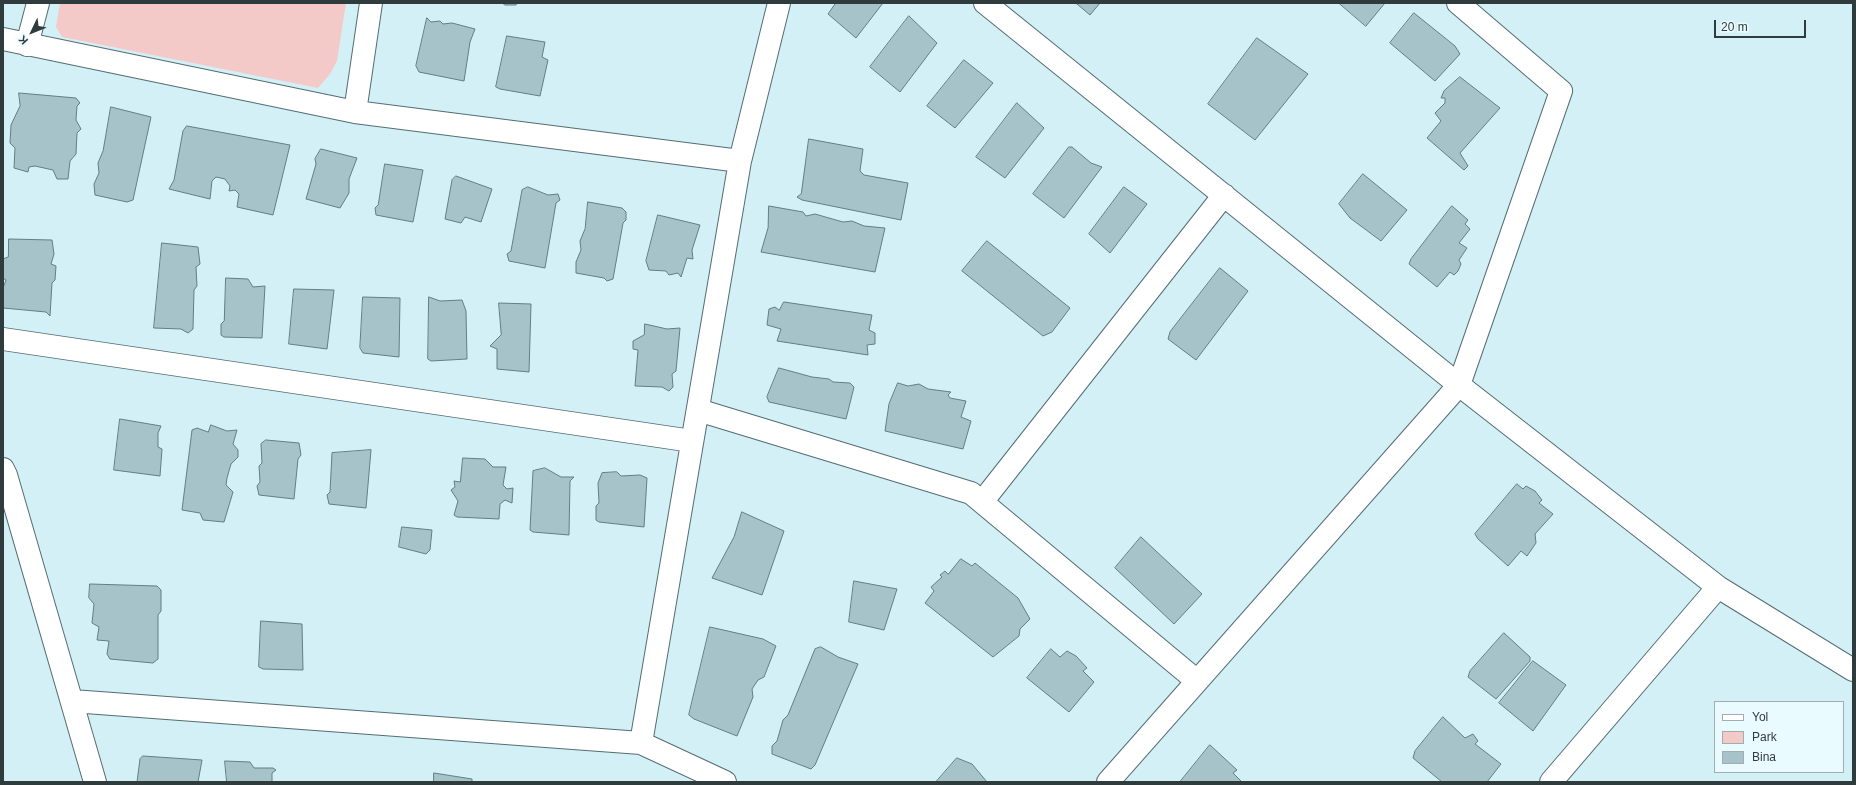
<!DOCTYPE html>
<style>
body{margin:0}
#map{position:relative;width:1856px;height:785px;overflow:hidden;background:#d3f0f7;font-family:Arial,sans-serif}
canvas{display:block}
.frame{position:absolute;inset:0;border:4px solid #303b3e;pointer-events:none}
.legend{position:absolute;left:1714px;top:701px;width:130px;height:72px;box-sizing:border-box;background:#eafbff;border:1px solid #a0aeb2;margin:0;padding:5px 7px;list-style:none;font-size:12px;color:#303b3e}
.legend li{display:flex;align-items:center;gap:8px;height:20px}
.legend b{width:20px;border:1px solid #a0aeb2}
.north{position:absolute;left:12px;top:12px;width:40px;height:40px;-webkit-text-stroke:3px #eafbff;paint-order:stroke;rotate:227deg;font-size:11px;font-weight:700;line-height:16px;text-align:center;color:#303b3e}
.north::after{content:'';display:block;margin:auto;width:14px;height:18px;background:#303b3e;clip-path:polygon(50% 0,100% 100%,50% 72%,0 100%)}
.scale{position:absolute;left:1714px;top:20px;width:92px;height:18px;box-sizing:border-box;border:2px solid #303b3e;border-top:0;padding-left:5px;font-size:12px;line-height:14px;white-space:nowrap;color:#303b3e;-webkit-text-stroke:3px #eafbff;paint-order:stroke}
</style>
<div id="map">
<canvas width="1856" height="785"></canvas>
<div class="frame"></div>
<ul class="legend">
<li><b style="height:5px;background:#fff"></b>Yol</li>
<li><b style="height:11px;background:#f4cac9"></b>Park</li>
<li><b style="height:11px;background:#a7c3ca"></b>Bina</li>
</ul>
<div class="north">K</div>
<div class="scale">20 m</div>
</div>
<script>
const ctx = document.querySelector('canvas').getContext('2d');
ctx.lineJoin = 'round';
function fillPath(path, color) {
  ctx.fillStyle = color;
  ctx.fill(path, 'evenodd');
}
function stroke(path, color, width, dash) {
  ctx.strokeStyle = color;
  ctx.lineWidth = width;
  ctx.lineCap = dash ? 'butt' : 'round';
  ctx.setLineDash(dash || []);
  ctx.stroke(path);
}
fillPath(new Path2D(`
 M 60,3 L 346,3 L 337,61 L 330,74 L 318,88 L 62,37 L 56,27 Z`), '#f4cac9');
const building = new Path2D(`
 M 503,3 L 517,3 L 516,5 L 505,5 Z
 M 834,3 L 883,3 L 856,38 L 828,14 L 835,4 Z
 M 1069,3 L 1100,3 L 1090,15 L 1077,4 Z
 M 1339,3 L 1385,3 L 1366,26 Z
 M 1414,13 L 1455,46 L 1460,54 L 1435,81 L 1390,43 Z
 M 909,16 L 937,43 L 900,92 L 870,67 Z
 M 427,18 L 431,22 L 440,21 L 443,24 L 452,23 L 475,29 L 470,42 L 464,81 L 419,72 L 416,66 Z
 M 507,36 L 545,42 L 542,57 L 548,60 L 540,96 L 500,89 L 496,87 Z
 M 1257,38 L 1308,74 L 1255,140 L 1208,104 Z
 M 964,60 L 993,83 L 955,128 L 927,106 Z
 M 1460,77 L 1500,108 L 1460,153 L 1468,166 L 1464,170 L 1427,138 L 1441,121 L 1435,113 L 1445,103 L 1445,98 L 1441,98 L 1444,91 Z
 M 19,93 L 76,98 L 80,103 L 77,106 L 76,120 L 81,129 L 77,133 L 76,154 L 70,161 L 68,179 L 57,179 L 53,170 L 35,166 L 29,167 L 28,172 L 14,168 L 15,148 L 10,143 L 11,125 L 20,106 Z
 M 1017,103 L 1044,128 L 1005,178 L 976,157 Z
 M 111,107 L 151,117 L 133,200 L 127,202 L 95,195 L 94,184 L 99,173 L 98,163 L 103,151 Z
 M 187,126 L 290,145 L 273,215 L 237,207 L 239,194 L 235,190 L 229,191 L 230,186 L 225,179 L 216,177 L 212,181 L 210,199 L 169,189 L 174,180 L 183,131 Z
 M 809,139 L 863,149 L 860,171 L 864,175 L 908,183 L 901,220 L 802,200 L 797,197 L 801,194 Z
 M 1069,147 L 1072,147 L 1091,163 L 1102,167 L 1064,218 L 1033,194 Z
 M 321,149 L 357,158 L 349,179 L 349,193 L 340,208 L 306,199 L 316,164 L 315,159 Z
 M 385,164 L 423,170 L 413,222 L 376,215 L 375,208 L 378,205 Z
 M 1363,174 L 1407,210 L 1381,241 L 1350,218 L 1339,204 Z
 M 456,176 L 492,189 L 481,222 L 465,217 L 461,223 L 445,219 L 452,180 Z
 M 528,187 L 548,195 L 558,194 L 560,200 L 556,203 L 545,268 L 509,261 L 507,254 L 511,251 L 522,190 Z
 M 1124,187 L 1147,204 L 1110,253 L 1089,234 Z
 M 588,202 L 622,208 L 626,212 L 626,220 L 623,223 L 613,279 L 607,281 L 604,278 L 576,273 L 576,262 L 581,250 L 580,241 L 585,229 Z
 M 769,206 L 803,212 L 806,216 L 815,214 L 843,222 L 852,221 L 864,226 L 885,228 L 875,272 L 761,252 L 768,228 Z
 M 1452,206 L 1468,220 L 1465,224 L 1470,229 L 1459,243 L 1467,248 L 1459,260 L 1461,264 L 1458,271 L 1454,275 L 1450,272 L 1437,287 L 1409,264 L 1411,259 Z
 M 658,215 L 700,225 L 692,250 L 693,259 L 687,258 L 681,277 L 678,273 L 669,275 L 666,271 L 649,270 L 646,261 Z
 M 9,239 L 52,240 L 54,254 L 51,264 L 56,266 L 55,280 L 52,283 L 50,316 L 46,312 L 3,308 L 3,288 L 6,280 L 3,278 L 3,259 L 8,257 Z
 M 987,241 L 1070,308 L 1052,332 L 1043,336 L 962,271 Z
 M 162,243 L 198,247 L 200,264 L 196,267 L 197,286 L 194,290 L 193,329 L 188,333 L 181,329 L 154,328 Z
 M 1220,268 L 1248,291 L 1196,360 L 1168,339 L 1170,332 Z
 M 226,278 L 248,279 L 253,287 L 265,286 L 262,338 L 224,337 L 221,335 L 221,324 L 224,321 Z
 M 294,289 L 334,290 L 327,349 L 289,344 Z
 M 363,297 L 400,298 L 399,357 L 363,353 L 360,348 Z
 M 429,297 L 440,301 L 462,300 L 466,311 L 467,359 L 431,361 L 428,359 Z
 M 784,302 L 872,315 L 869,330 L 875,333 L 875,344 L 867,345 L 868,355 L 777,341 L 781,329 L 767,325 L 769,309 L 775,307 L 779,310 Z
 M 499,303 L 531,304 L 529,372 L 497,369 L 497,349 L 490,346 L 501,335 Z
 M 645,324 L 667,329 L 680,328 L 676,371 L 672,374 L 673,387 L 669,391 L 662,387 L 635,386 L 638,350 L 633,349 L 633,341 L 644,335 Z
 M 779,368 L 812,377 L 829,379 L 833,382 L 850,383 L 854,387 L 846,419 L 769,402 L 767,397 Z
 M 898,383 L 908,386 L 919,384 L 928,389 L 951,392 L 948,395 L 950,398 L 966,401 L 961,417 L 971,421 L 963,449 L 885,431 L 889,404 Z
 M 120,419 L 161,426 L 158,433 L 158,447 L 162,449 L 160,476 L 114,470 Z
 M 211,425 L 227,431 L 237,430 L 233,444 L 238,450 L 238,457 L 231,464 L 227,478 L 226,485 L 233,492 L 224,522 L 203,520 L 200,513 L 182,510 L 192,430 L 197,428 L 208,432 Z
 M 266,440 L 299,443 L 301,455 L 298,459 L 294,499 L 259,495 L 257,486 L 260,482 L 259,466 L 262,463 L 261,444 Z
 M 371,450 L 366,508 L 329,504 L 327,495 L 330,492 L 332,453 Z
 M 463,458 L 485,459 L 493,467 L 506,467 L 503,485 L 507,489 L 513,488 L 512,503 L 505,500 L 500,504 L 499,519 L 457,517 L 454,515 L 458,501 L 451,490 L 455,487 L 454,481 L 460,482 Z
 M 545,468 L 561,477 L 574,477 L 570,481 L 569,535 L 533,532 L 530,530 L 533,471 Z
 M 617,472 L 621,476 L 640,475 L 647,478 L 644,527 L 599,522 L 596,520 L 596,506 L 599,503 L 598,483 L 602,473 Z
 M 1517,484 L 1523,489 L 1526,486 L 1535,491 L 1542,500 L 1539,503 L 1553,514 L 1535,534 L 1536,543 L 1527,556 L 1521,551 L 1508,566 L 1478,539 L 1475,534 Z
 M 742,512 L 784,531 L 762,595 L 712,578 L 734,537 Z
 M 402,527 L 432,530 L 430,550 L 426,554 L 399,547 Z
 M 1141,537 L 1202,594 L 1174,624 L 1115,568 Z
 M 961,559 L 972,566 L 975,563 L 1018,598 L 1030,619 L 1020,629 L 1019,636 L 993,657 L 925,603 L 934,591 L 931,587 L 942,577 L 940,575 L 945,571 L 948,574 Z
 M 854,581 L 897,589 L 884,630 L 849,622 Z
 M 90,584 L 157,586 L 161,590 L 161,611 L 158,615 L 158,659 L 153,663 L 110,659 L 107,654 L 109,641 L 97,640 L 99,627 L 92,623 L 94,604 L 89,598 Z
 M 261,621 L 302,624 L 303,670 L 263,669 L 259,667 Z
 M 710,627 L 763,639 L 776,646 L 764,677 L 758,680 L 752,689 L 753,697 L 737,736 L 694,719 L 689,715 Z
 M 1504,633 L 1530,657 L 1530,661 L 1496,699 L 1468,677 L 1470,671 Z
 M 821,647 L 838,657 L 858,664 L 815,765 L 811,769 L 772,754 L 772,746 L 777,741 L 783,720 L 788,715 L 815,649 Z
 M 1051,649 L 1060,657 L 1067,651 L 1076,656 L 1087,668 L 1083,671 L 1094,682 L 1069,712 L 1027,678 Z
 M 1533,661 L 1566,685 L 1533,731 L 1499,703 Z
 M 1443,717 L 1465,738 L 1473,734 L 1478,741 L 1475,744 L 1501,764 L 1487,782 L 1442,782 L 1413,758 L 1415,751 Z
 M 1210,745 L 1237,770 L 1233,773 L 1242,782 L 1180,782 Z
 M 143,756 L 202,760 L 198,782 L 137,782 L 140,759 Z
 M 957,758 L 972,764 L 987,782 L 936,782 Z
 M 225,761 L 250,762 L 254,768 L 273,768 L 276,770 L 272,773 L 272,782 L 227,782 Z
 M 434,773 L 472,779 L 472,782 L 434,782 Z`);
fillPath(building, '#a7c3ca');
stroke(building, '#637d84', 1);
const street = new Path2D(`
 M 985,3 L 1459,385 L 1718,587 L 1853,670
 M 3,39 L 355,112 L 740,161
 M 27,45 L 38,3
 M 355,112 L 371,3
 M 3,339 L 692,441
 M 698,410 L 971,493 L 1197,681
 M 3,469 L 6,475 L 95,782
 M 982,502 L 1224,195
 M 72,701 L 641,743 L 725,782
 M 641,743 L 740,161 L 779,3
 M 1108,782 L 1459,385 L 1561,91 L 1458,3
 M 1551,782 L 1718,587`);
stroke(street, '#546d73', 24);
stroke(street, '#fff', 22);
</script>
